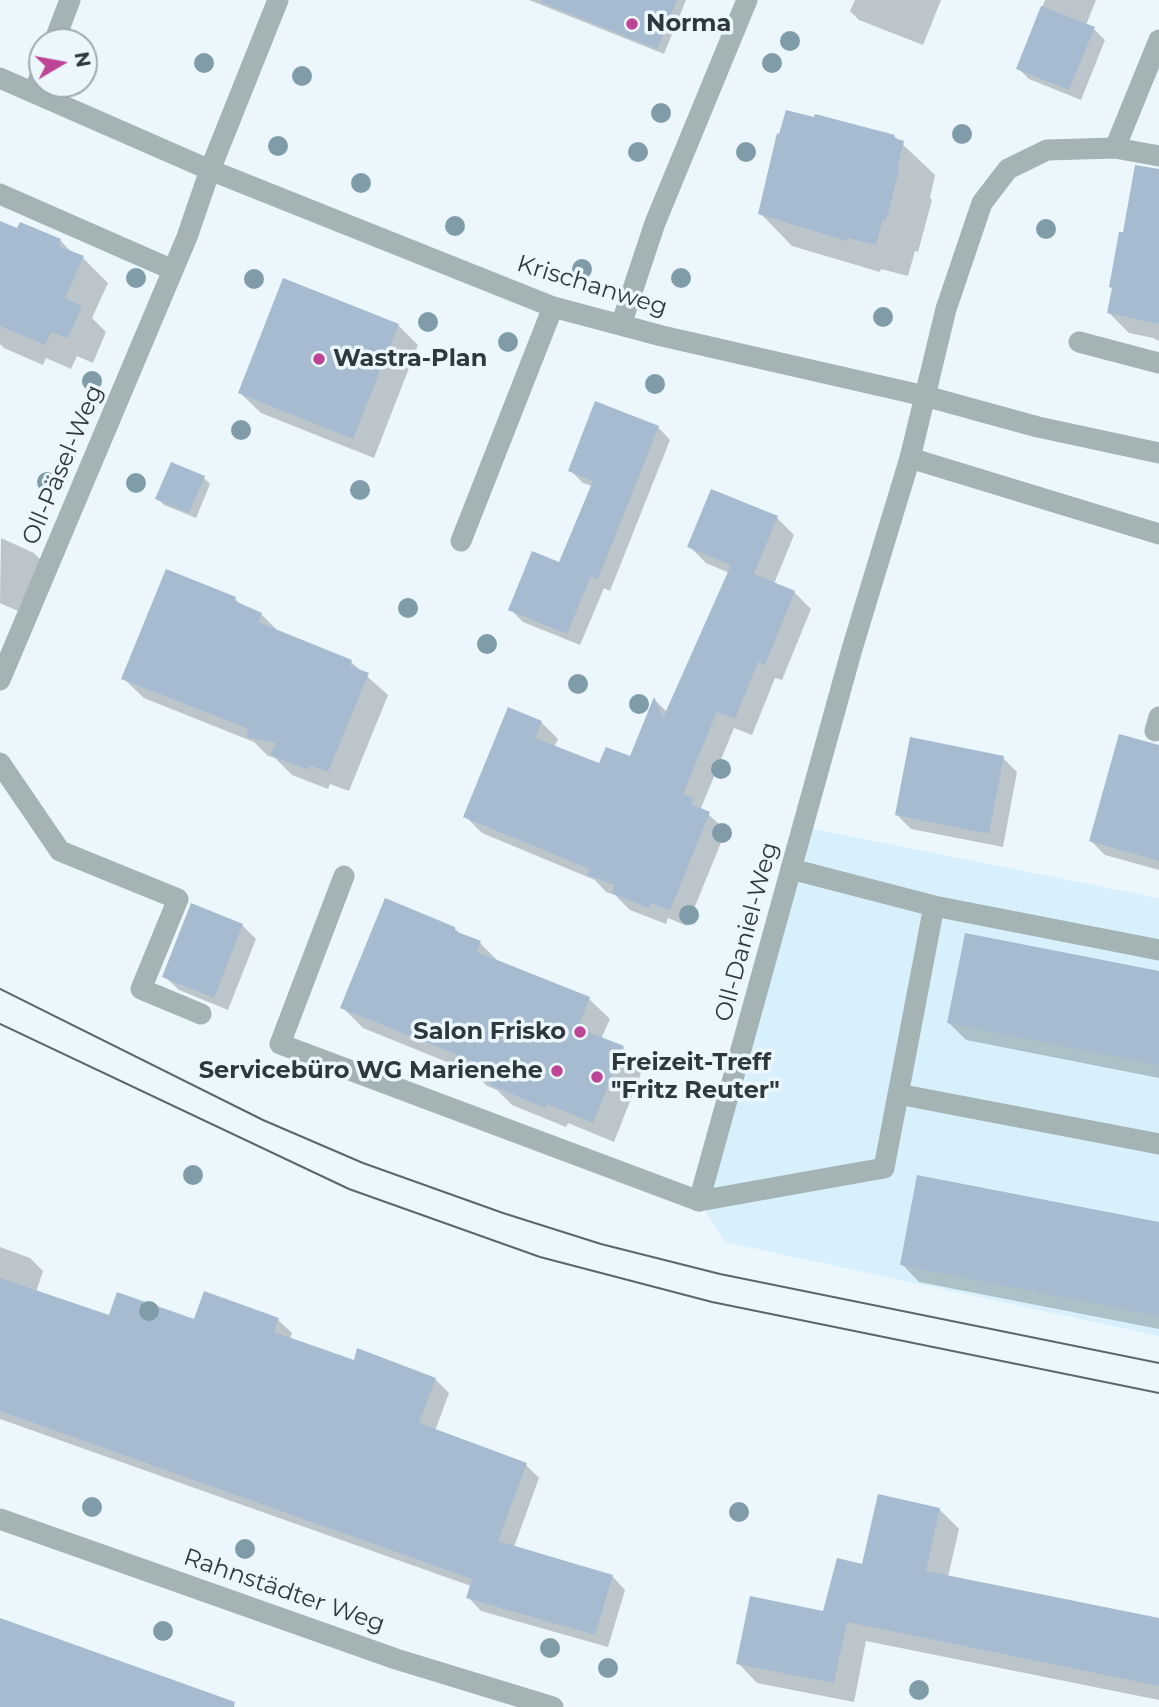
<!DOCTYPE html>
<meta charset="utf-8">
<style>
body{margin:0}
#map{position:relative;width:1159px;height:1707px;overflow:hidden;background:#ebf7fd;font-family:Montserrat,sans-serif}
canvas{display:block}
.north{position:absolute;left:28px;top:28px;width:70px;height:70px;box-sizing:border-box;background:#ebf7fd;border:2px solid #9fabb1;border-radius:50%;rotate:80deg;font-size:19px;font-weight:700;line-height:28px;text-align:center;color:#2d393f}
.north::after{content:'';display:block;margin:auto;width:24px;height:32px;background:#be4496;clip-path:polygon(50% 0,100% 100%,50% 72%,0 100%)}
</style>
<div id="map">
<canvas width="1159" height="1707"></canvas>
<div class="north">N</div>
</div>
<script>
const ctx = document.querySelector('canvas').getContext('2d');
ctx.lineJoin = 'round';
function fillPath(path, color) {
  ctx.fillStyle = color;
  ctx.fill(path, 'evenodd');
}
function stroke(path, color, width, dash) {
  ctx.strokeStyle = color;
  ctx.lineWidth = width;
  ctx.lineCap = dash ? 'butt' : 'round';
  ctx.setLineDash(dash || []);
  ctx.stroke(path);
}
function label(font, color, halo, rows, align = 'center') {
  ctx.font = font + ' Montserrat,sans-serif';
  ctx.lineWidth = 7;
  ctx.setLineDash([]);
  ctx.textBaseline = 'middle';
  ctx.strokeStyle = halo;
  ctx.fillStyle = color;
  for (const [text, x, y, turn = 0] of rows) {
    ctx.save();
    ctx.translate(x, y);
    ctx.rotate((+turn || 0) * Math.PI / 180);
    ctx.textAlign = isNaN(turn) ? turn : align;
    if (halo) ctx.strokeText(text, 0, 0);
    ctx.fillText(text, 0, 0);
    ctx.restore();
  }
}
fillPath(new Path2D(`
 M 803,827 L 1159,898 L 1159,1336 L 725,1242 L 699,1201 Z`), '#d8f0fb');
fillPath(new Path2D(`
 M 529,0 L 686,0 L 664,54 Z
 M 855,0 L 941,0 L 923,45 L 859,20 L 850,11 Z
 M 1045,0 L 1096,0 L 1086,25 L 1094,29 L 1105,40 L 1081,100 L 1029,79 L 1018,68 Z
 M 816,116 L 895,137 L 935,175 L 930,198 L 932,200 L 918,252 L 915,251 L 908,276 L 881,269 L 880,272 L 792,246 L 760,213 Z
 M 1159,212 L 1159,341 L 1153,338 L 1129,333 L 1109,313 Z
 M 0,223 L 18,231 L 60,240 L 73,254 L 83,258 L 108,283 L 92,318 L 106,332 L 93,363 L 77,356 L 71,369 L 46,358 L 43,365 L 4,348 L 0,344 Z
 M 398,325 L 418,345 L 374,458 L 261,413 L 240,393 Z
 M 658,427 L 670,440 L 610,591 L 604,588 L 580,645 L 523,622 L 510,609 L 560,564 L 592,486 L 583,483 L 570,470 Z
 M 204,478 L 210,484 L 196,518 L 164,505 L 158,499 Z
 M 777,518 L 794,535 L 774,584 L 794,592 L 811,609 L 782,680 L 775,678 L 752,735 L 734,728 L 701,808 L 726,830 L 687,926 L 668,918 L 666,924 L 630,910 L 615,895 L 606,892 L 595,880 L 482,833 L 465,816 L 541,722 L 558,739 L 554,747 L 600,766 L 631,758 L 655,700 L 668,713 L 729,573 L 706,563 L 689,546 Z
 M 1,538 L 34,553 L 41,560 L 18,611 L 0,603 Z
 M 235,599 L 243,607 L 261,614 L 280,633 L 351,662 L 388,695 L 349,791 L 330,784 L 328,789 L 292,775 L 275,758 L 268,756 L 254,742 L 144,698 L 123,678 Z
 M 1159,747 L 1159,870 L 1105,855 L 1091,841 Z
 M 1003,758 L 1017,772 L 1003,847 L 911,829 L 897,815 Z
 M 242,925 L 256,939 L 228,1010 L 179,990 L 164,976 Z
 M 454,928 L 462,935 L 480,943 L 500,963 L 589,999 L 610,1019 L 601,1039 L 623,1048 L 643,1068 L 614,1142 L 568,1123 L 566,1127 L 512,1105 L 497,1090 L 487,1086 L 474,1073 L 363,1028 L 343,1008 Z
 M 1159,973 L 1159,1078 L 966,1040 L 949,1023 Z
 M 1159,1224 L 1159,1329 L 919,1282 L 902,1264 Z
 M 0,1247 L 30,1258 L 43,1271 L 36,1292 L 110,1317 L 195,1321 L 278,1320 L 292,1333 L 290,1339 L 355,1362 L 435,1379 L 449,1393 L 435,1431 L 526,1465 L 539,1478 L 514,1547 L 612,1576 L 625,1590 L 608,1647 L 481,1611 L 468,1597 L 471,1586 L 0,1419 Z
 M 940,1510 L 959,1529 L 948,1577 L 1159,1620 L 1159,1700 L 866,1641 L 854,1702 L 757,1683 L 738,1663 L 824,1613 Z`), '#0003');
fillPath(new Path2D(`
 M 541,0 L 677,0 L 657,49 L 541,2 Z
 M 1041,6 L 1095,27 L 1069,90 L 1016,69 Z
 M 786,110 L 814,117 L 815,114 L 895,135 L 894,138 L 904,141 L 898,166 L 900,167 L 886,221 L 883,220 L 876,245 L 848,238 L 847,241 L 758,214 L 777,133 L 779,134 Z
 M 1135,165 L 1159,169 L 1159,324 L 1107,313 L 1112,288 L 1109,287 L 1119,232 L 1123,232 Z
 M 0,221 L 17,228 L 20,222 L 61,239 L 59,246 L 84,256 L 65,298 L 82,306 L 68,338 L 51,332 L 45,345 L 0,326 Z
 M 283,278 L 399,324 L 353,439 L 238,393 Z
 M 595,401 L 659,426 L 598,579 L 591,576 L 567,634 L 508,610 L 532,551 L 559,562 L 593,481 L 568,471 Z
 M 171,462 L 205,476 L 189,513 L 155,499 Z
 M 711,489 L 778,516 L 754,574 L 795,591 L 765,665 L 758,662 L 735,719 L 717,712 L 683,794 L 694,798 L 691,804 L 710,812 L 670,911 L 651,903 L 649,908 L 611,893 L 615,885 L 587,875 L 590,869 L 463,817 L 508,707 L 542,721 L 535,738 L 599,763 L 606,747 L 630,756 L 654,697 L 663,718 L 731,565 L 687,547 Z
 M 166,569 L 236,597 L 235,601 L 262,613 L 258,622 L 352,660 L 350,666 L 369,673 L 328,772 L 309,765 L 308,770 L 270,755 L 276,743 L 246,737 L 249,729 L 121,679 Z
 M 1119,734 L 1159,745 L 1159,861 L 1089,841 Z
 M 910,737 L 1004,756 L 989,834 L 895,815 Z
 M 385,898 L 455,927 L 455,931 L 481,941 L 477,952 L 590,997 L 578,1028 L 624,1046 L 593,1123 L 547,1104 L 545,1108 L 490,1085 L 493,1076 L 465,1066 L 468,1059 L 340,1008 Z
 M 191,903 L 243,924 L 214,998 L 162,977 Z
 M 965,933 L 1159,971 L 1159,1065 L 947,1023 Z
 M 917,1175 L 1159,1222 L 1159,1316 L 900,1265 Z
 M 0,1278 L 109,1315 L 117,1292 L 194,1319 L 204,1291 L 279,1318 L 274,1332 L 354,1360 L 357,1348 L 436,1378 L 419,1423 L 527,1463 L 498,1541 L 613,1575 L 595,1635 L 466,1598 L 472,1579 L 0,1411 Z
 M 878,1494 L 940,1508 L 926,1571 L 1159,1618 L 1159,1686 L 847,1622 L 834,1683 L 736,1664 L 750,1596 L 823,1611 L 837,1558 L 862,1564 Z
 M 0,1618 L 235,1702 L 234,1707 L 0,1707 Z`), '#a6bbd0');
stroke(new Path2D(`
 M 54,42 L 70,0
 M 34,92 L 42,71
 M 210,170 L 278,0
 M 1079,342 L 1159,363
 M 910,458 L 1159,534
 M 461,541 L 553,307
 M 1155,731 L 1159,717
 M 0,763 L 60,851 L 178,899 L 141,989 L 201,1014
 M 791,869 L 934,906 L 1159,950
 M 898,1094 L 1159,1144
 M 699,1201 L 884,1168 L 934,906`), '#a4b3b4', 21);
stroke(new Path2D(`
 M 0,78 L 210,170 L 553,307 L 662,336 L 925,396 L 1038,427 L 1159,453
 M 1115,148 L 1159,156
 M 0,194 L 173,270
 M 621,325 L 655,223 L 747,0
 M 0,680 L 187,237 L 210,170
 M 344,876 L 280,1044 L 699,1201 L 852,649 L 910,458 L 946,309 L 982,203 L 1008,169 L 1047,150 L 1115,148 L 1159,40
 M 0,1519 L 396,1659 L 553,1707`), '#a4b3b4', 21);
stroke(new Path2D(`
 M 0,989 L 263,1120 L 363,1163 L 503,1213 L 601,1244 L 720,1274 L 1159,1363
 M 0,1024 L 349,1189 L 540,1257 L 712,1302 L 1159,1393`), '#5a666c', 2);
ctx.fillStyle = '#7f9ca8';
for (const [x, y] of [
 [790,41],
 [204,63],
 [772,63],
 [302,76],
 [661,113],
 [962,134],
 [278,146],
 [638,152],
 [746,152],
 [361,183],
 [455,226],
 [1046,229],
 [582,269],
 [136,278],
 [681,278],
 [254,279],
 [883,317],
 [428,322],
 [508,342],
 [92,381],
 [655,384],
 [241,430],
 [47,482],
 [136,483],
 [360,490],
 [408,608],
 [487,644],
 [578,684],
 [639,704],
 [721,769],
 [722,833],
 [689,915],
 [193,1175],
 [149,1311],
 [92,1507],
 [739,1512],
 [245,1549],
 [163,1631],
 [550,1648],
 [608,1668],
 [919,1690]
]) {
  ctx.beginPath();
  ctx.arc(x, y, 10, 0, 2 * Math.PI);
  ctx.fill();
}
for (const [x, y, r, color] of [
 [632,24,7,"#be4496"],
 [319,359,7,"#be4496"],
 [580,1032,7,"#be4496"],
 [557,1071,7,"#be4496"],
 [597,1077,7,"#be4496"]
]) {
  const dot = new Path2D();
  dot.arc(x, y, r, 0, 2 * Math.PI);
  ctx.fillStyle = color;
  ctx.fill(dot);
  stroke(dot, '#ebf7fd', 2.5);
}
label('bold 24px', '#2d393f', '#ebf7fd', [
 ["Norma",646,24],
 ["Wastra-Plan",333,359],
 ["Salon Frisko",566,1032,"right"],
 ["Freizeit-Treff",611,1063],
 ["\"Fritz Reuter\"",611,1091],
 ["Servicebüro WG Marienehe",543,1071,"right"]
], 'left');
label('24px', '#2d393f', '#ebf7fd', [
 ["Krischanweg",592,286,17],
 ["Oll-Päsel-Weg",63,465,-67],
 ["Oll-Daniel-Weg",747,932,-75],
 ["Rahnstädter Weg",284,1591,19]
]);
</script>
